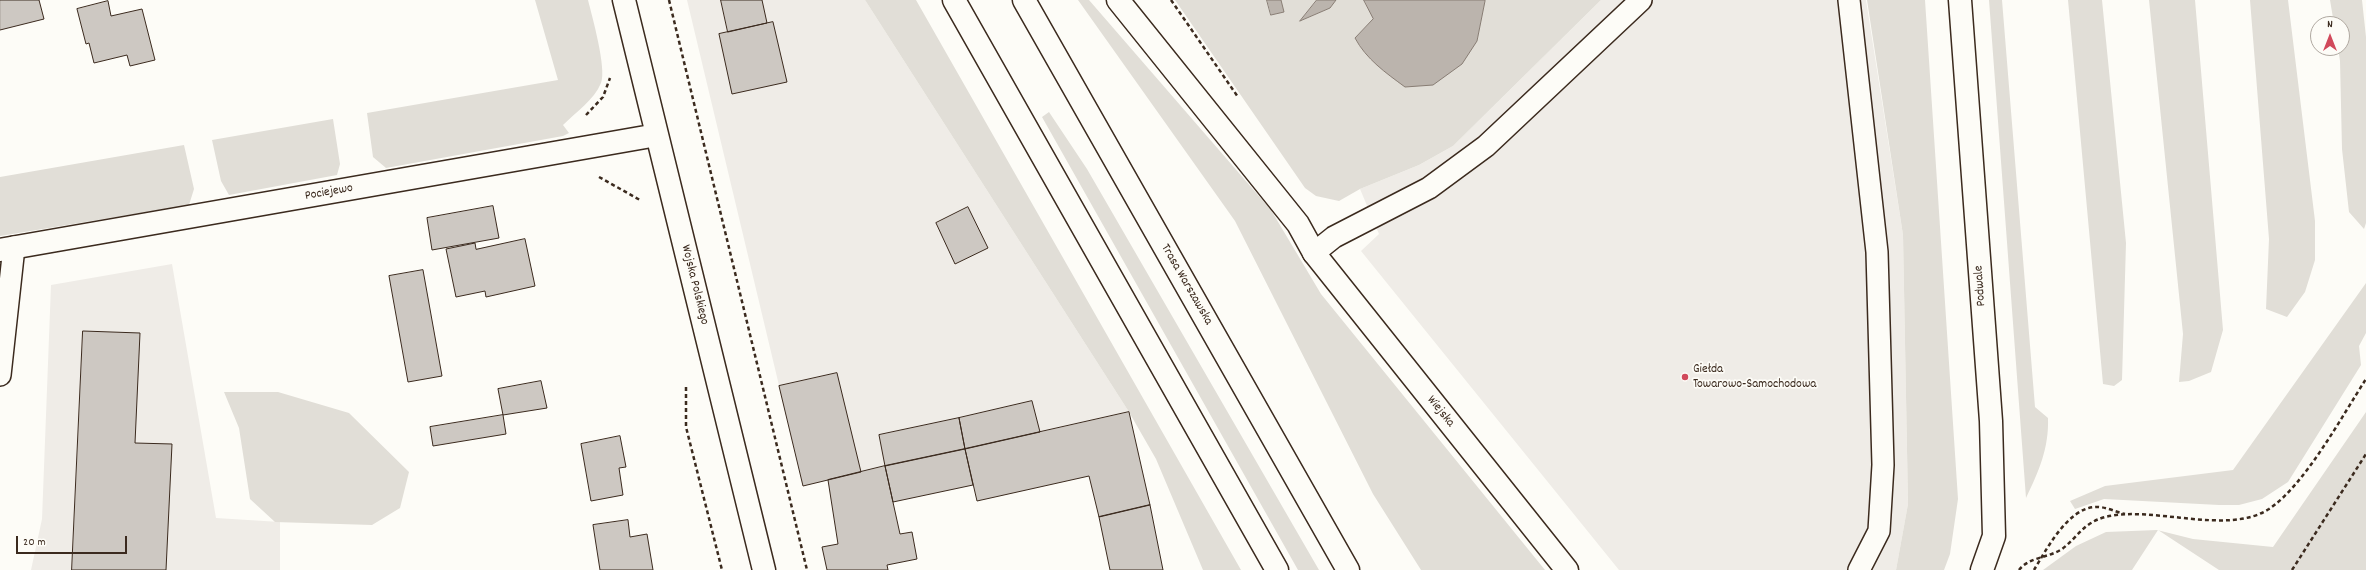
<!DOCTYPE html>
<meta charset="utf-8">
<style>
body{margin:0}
#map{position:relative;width:2366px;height:570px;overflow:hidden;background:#fdfcf7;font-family:Dekko,sans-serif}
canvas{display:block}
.north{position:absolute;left:2310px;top:16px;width:40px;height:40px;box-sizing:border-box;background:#fdfcf7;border:1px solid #afa8a0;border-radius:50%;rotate:0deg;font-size:11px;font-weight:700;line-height:16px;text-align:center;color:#3b2a1e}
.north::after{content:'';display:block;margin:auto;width:14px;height:18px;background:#d1495b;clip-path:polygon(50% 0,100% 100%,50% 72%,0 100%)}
.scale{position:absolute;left:16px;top:536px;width:111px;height:18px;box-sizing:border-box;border:2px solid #3b2a1e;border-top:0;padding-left:5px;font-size:12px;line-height:14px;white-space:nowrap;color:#3b2a1e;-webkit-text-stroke:3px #fdfcf7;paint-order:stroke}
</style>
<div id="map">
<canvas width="2366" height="570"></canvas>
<div class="north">N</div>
<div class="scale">20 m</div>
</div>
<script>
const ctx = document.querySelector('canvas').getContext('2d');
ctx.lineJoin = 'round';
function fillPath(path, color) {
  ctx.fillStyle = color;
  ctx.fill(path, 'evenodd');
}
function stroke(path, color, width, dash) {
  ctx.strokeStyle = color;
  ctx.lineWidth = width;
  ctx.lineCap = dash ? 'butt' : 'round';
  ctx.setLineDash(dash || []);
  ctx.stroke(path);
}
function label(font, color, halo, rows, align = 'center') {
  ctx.font = font + ' Dekko,sans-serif';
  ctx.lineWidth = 3.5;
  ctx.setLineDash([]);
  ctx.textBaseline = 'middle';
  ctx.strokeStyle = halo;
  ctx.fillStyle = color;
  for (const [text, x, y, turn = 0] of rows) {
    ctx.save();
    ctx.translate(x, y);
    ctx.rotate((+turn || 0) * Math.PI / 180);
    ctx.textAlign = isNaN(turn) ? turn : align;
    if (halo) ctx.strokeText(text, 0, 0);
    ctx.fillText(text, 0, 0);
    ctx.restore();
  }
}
fillPath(new Path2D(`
 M 687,0 L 865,0 L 1129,412 L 803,486 Z
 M 1601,0 L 1866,0 L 1903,235 L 1908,504 L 1896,570 L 1619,570 L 1361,251 L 1379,234 L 1360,189 L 1419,165 L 1453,146 Z
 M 172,264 L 216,518 L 280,522 L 280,570 L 31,570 L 42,519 L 51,285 Z`), '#efece7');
fillPath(new Path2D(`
 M 535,0 L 588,0 C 592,16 607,69 601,83 C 594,100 576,112 563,125 L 569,133 L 563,136 L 386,168 L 373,157 L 367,113 L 558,80 Z
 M 865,0 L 916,0 L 1241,570 L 1203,570 L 1156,459 L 1129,412 Z
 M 1078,0 L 1089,0 L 1271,210 L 1321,294 L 1545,570 L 1421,570 L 1373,494 L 1235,221 Z
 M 1175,0 L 1267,0 L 1270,15 L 1284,12 L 1281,0 L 1317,0 L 1301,21 L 1330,8 L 1336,0 L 1364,0 L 1373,19 L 1355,38 C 1366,59 1386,73 1406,87 L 1477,41 L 1485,0 L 1601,0 L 1453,146 L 1419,165 L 1360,189 L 1339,201 L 1316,196 L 1305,188 Z
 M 1867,0 L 1925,0 L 1958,499 L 1950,554 L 1944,570 L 1896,570 L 1908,504 L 1903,235 Z
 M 1989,0 L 2002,0 L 2035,407 L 2048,418 C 2049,448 2039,471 2026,498 Z
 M 2068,0 L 2102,0 L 2126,243 L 2122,380 L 2114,386 L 2103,384 Z
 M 2149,0 L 2195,0 L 2223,330 L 2211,372 L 2189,381 L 2179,382 L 2183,334 Z
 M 2250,0 L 2288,0 L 2315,221 L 2315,260 L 2305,292 L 2287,317 L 2266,309 L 2269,239 Z
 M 2330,0 L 2362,0 L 2366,37 L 2366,223 L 2364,229 L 2349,212 L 2342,149 L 2340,61 L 2338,48 L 2342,48 L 2342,24 L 2334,24 Z
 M 1049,112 L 1087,169 L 1319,570 L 1298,570 L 1042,117 Z
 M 333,119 L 340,164 L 337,175 L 229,195 L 221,181 L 212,140 Z
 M 184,145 L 194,189 L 189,205 L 0,236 L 0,177 Z
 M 2366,283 L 2366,333 L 2359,346 L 2361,365 L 2288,482 L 2262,499 L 2239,505 L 2219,505 L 2104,499 L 2075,509 L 2070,501 L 2105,486 L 2233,470 Z
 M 224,392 L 278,392 L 349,413 L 409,472 L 400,508 L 372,525 L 275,522 L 250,499 L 239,428 Z
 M 2366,412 L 2366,570 L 2219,570 L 2158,530 L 2132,570 L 2043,570 L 2076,546 L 2106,532 L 2157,530 L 2193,539 L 2273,547 Z`), '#e1ded7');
const water = new Path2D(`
 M 1267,0 L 1281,0 L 1284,12 L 1271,15 Z
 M 1317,0 L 1336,0 L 1330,8 L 1300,21 Z
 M 1364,0 L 1485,0 L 1485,1 L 1477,41 L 1462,64 L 1433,85 L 1405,87 C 1386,73 1366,59 1355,38 L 1373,19 Z`);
fillPath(water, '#bbb4ad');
stroke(water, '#887d74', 1);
const building = new Path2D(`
 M 0,0 L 39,0 L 44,19 L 0,30 Z
 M 721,0 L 762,0 L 767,23 L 728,32 Z
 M 108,1 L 111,16 L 142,9 L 155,60 L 130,66 L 127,55 L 94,63 L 89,43 L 86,44 L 77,9 Z
 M 773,22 L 787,82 L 732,94 L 719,34 Z
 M 493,206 L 499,238 L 432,250 L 427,218 Z
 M 968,207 L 988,248 L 955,264 L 936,223 Z
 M 525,239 L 535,286 L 486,297 L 485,291 L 456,297 L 446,249 L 475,243 L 476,249 Z
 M 423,270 L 442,376 L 408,382 L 389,276 Z
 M 83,331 L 140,333 L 135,443 L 172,444 L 166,570 L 72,570 Z
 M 837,373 L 861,472 L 803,486 L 779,386 Z
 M 541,381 L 547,408 L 503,415 L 498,389 Z
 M 1032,401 L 1040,432 L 965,449 L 959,418 Z
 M 1129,412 L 1150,505 L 1099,517 L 1089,476 L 977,501 L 965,449 Z
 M 503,415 L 506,434 L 433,446 L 430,427 Z
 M 959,418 L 965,449 L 885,466 L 879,435 Z
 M 620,436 L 626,467 L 619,468 L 623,495 L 591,501 L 581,444 Z
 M 965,449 L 973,485 L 893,502 L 885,466 Z
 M 885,466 L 900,534 L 912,532 L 917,559 L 887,565 L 888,570 L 827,570 L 822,547 L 838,544 L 828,480 Z
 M 1150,505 L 1163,570 L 1110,570 L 1099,517 Z
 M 628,520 L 630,537 L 647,534 L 653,570 L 600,570 L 593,525 Z`);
fillPath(building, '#cdc8c2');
stroke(building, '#3b2a1e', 1);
const service = new Path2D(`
 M 1849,0 L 1877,252 L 1883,465 L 1879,531 L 1859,570
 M 1314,253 L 1334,237 L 1429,188 L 1486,146 L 1641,0
 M 0,375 L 14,247`);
const minor = new Path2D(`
 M 624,0 L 764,570
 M 1960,0 L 1991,421 L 1994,536 L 1982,570
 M 0,250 L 657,135
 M 1314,253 L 1567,570`);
const primary = new Path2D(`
 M 954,0 L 1277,570
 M 1024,0 L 1348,570
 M 1118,0 L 1298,224 L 1314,253`);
stroke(service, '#3b2a1e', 24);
stroke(minor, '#3b2a1e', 25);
stroke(primary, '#3b2a1e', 25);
stroke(new Path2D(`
 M 669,0 L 807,570
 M 1171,0 L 1238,97
 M 586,115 L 603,97 L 610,78
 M 599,177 L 640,200
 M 686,387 L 686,427 L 722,570
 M 2019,570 C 2029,557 2048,558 2062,549 C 2078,537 2083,523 2105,517 C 2153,505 2227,536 2269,509 C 2305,485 2342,416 2366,379
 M 2034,570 C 2046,550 2068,508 2095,507 C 2104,506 2116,512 2125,514
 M 2292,570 L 2366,454`), '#3b2a1e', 2.5, [4, 3]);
stroke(service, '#fdfcf7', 21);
stroke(minor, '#fdfcf7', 22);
stroke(primary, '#fdfcf7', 22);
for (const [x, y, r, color] of [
 [1685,377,4,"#d1495b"]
]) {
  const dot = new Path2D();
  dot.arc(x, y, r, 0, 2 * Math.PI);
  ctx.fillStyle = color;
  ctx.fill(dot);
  stroke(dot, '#fdfcf7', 1.5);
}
label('13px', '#3b2a1e', '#fdfcf7', [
 ["Pociejewo",329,193,-10],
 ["Wojska Polskiego",694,285,76],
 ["Trasa Warszawska",1186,285,60],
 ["Podwale",1981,286,-94],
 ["Wiejska",1440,412,51]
]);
label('13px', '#3b2a1e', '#fdfcf7', [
 ["Giełda",1693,370],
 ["Towarowo-Samochodowa",1693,385]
], 'left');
</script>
